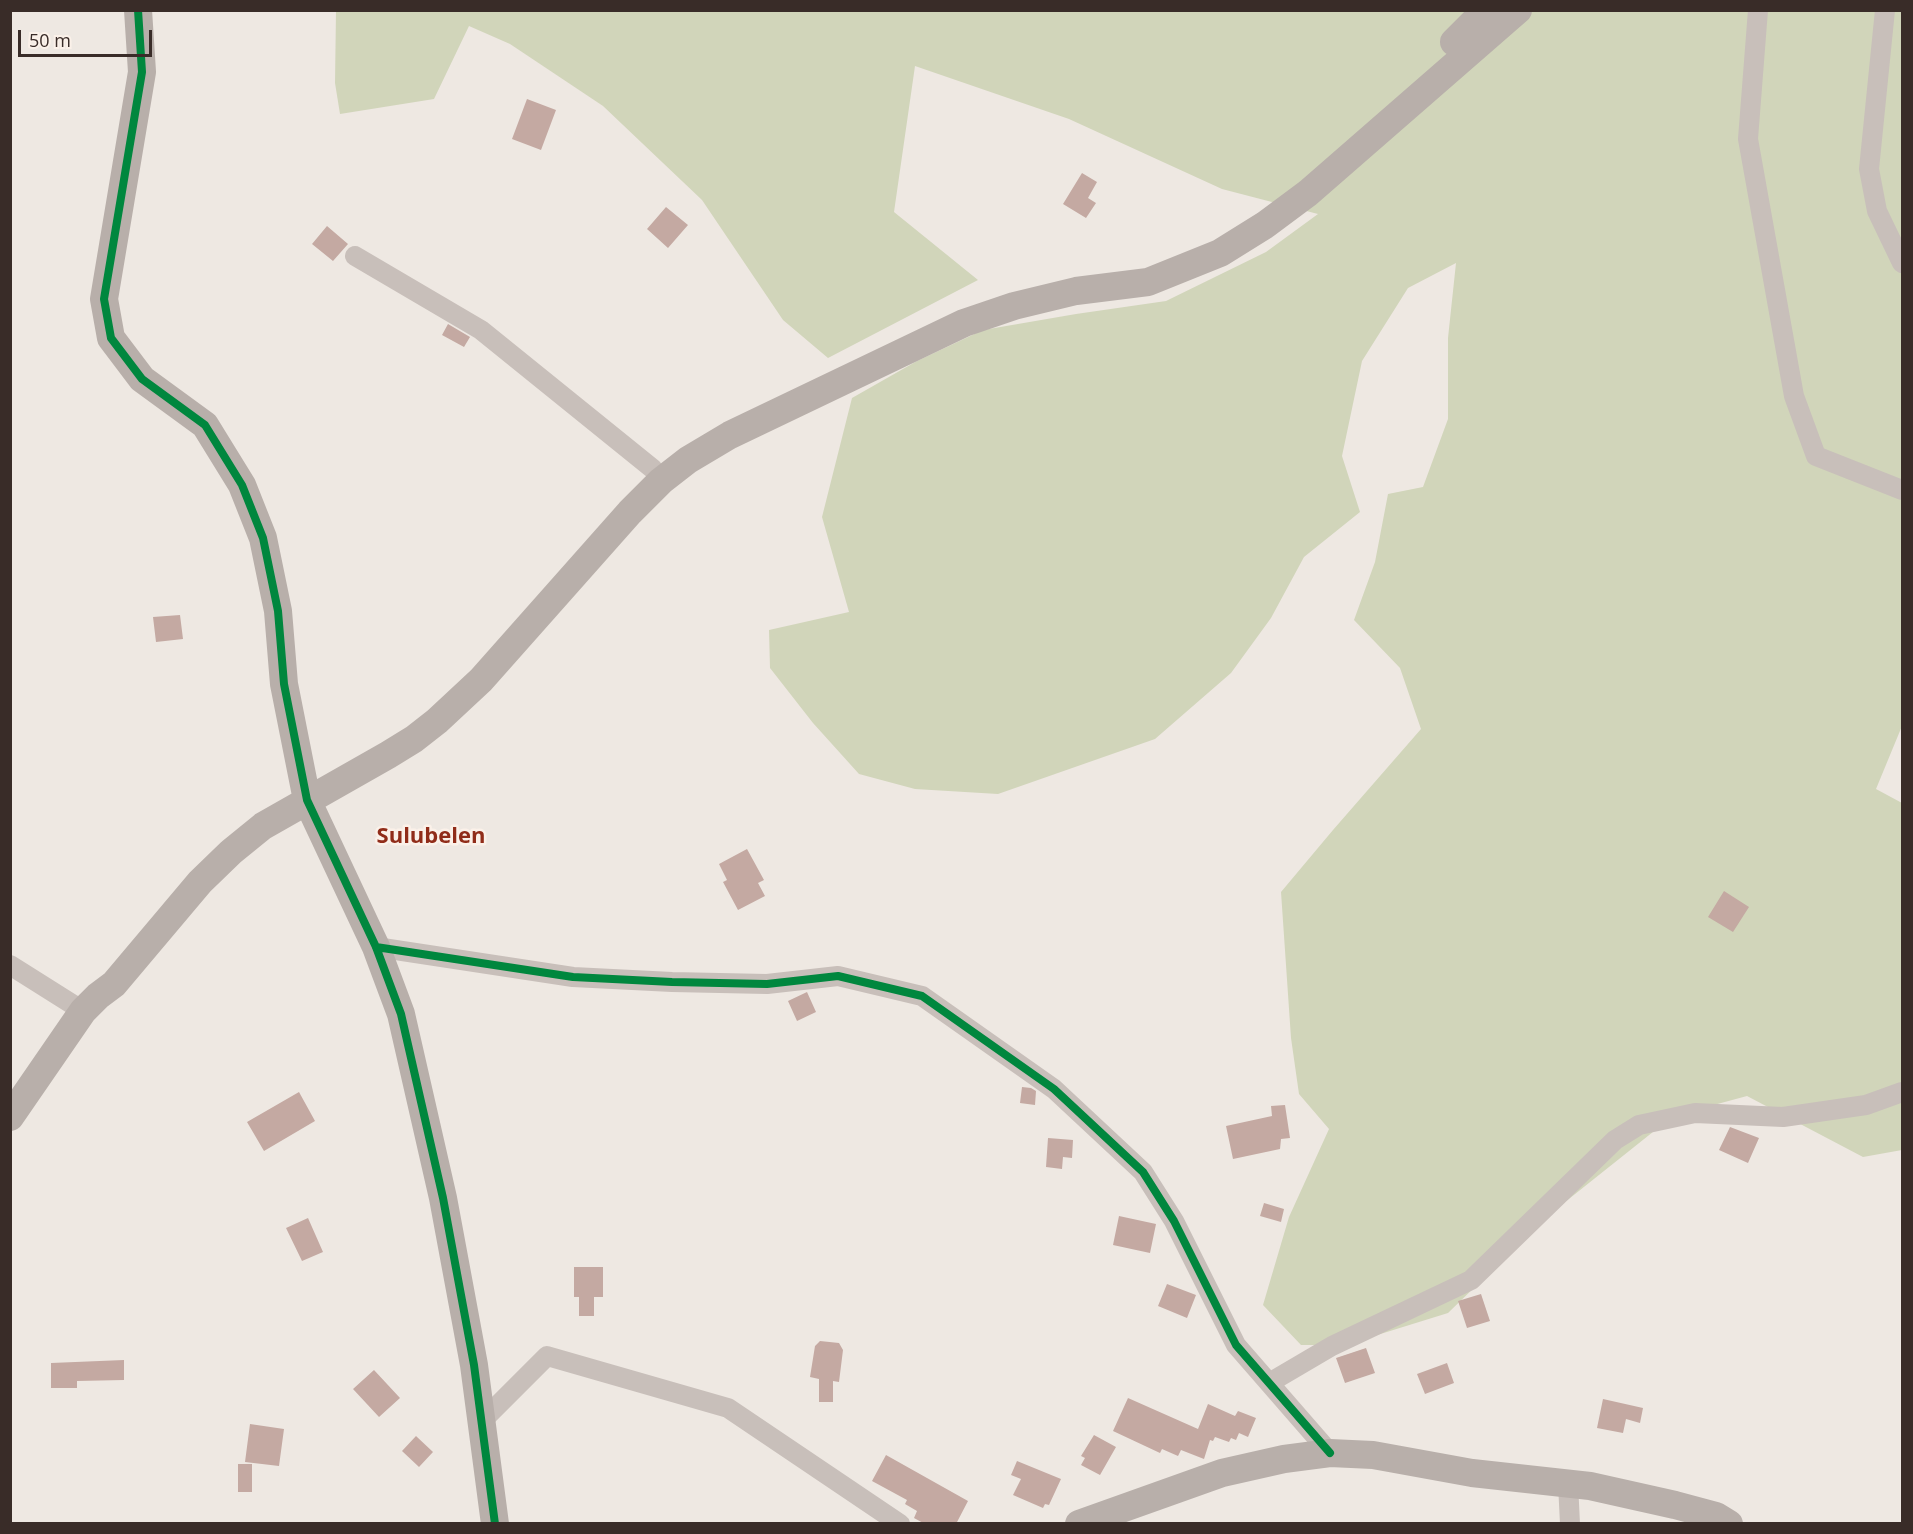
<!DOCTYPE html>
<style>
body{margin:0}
#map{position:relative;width:1913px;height:1534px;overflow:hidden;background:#eee8e2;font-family:"Open Sans",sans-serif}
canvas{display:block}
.frame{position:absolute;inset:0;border:12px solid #392c28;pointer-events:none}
.scale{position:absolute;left:18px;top:30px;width:134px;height:27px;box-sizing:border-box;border:3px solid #392c28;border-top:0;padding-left:8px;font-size:18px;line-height:21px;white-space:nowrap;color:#392c28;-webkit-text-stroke:4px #fbf1e9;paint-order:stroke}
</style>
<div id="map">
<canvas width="1913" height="1534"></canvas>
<div class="frame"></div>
<div class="scale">50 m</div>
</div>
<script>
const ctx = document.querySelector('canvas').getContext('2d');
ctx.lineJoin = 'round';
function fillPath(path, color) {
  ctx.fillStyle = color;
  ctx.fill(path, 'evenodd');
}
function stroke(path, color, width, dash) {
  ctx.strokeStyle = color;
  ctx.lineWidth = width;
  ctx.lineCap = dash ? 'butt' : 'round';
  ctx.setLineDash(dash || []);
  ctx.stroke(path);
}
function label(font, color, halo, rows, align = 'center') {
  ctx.font = font + ' "Open Sans",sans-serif';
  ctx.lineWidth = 5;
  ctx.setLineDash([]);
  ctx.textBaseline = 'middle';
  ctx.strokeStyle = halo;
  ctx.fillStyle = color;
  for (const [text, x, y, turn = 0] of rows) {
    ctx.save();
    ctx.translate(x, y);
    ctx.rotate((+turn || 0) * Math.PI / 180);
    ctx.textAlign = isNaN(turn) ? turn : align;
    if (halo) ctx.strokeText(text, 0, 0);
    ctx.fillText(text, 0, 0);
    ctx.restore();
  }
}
fillPath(new Path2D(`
 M 336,11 L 1902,11 L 1902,726 L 1876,789 L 1902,803 L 1902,1150 L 1863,1157 L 1747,1096 L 1673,1116 L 1550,1214 L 1448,1313 L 1345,1345 L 1301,1345 L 1263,1305 L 1289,1217 L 1329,1129 L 1299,1094 L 1291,1038 L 1281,892 L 1333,830 L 1421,729 L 1400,668 L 1354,620 L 1375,562 L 1388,494 L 1423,487 L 1448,419 L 1448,338 L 1456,263 L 1408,288 L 1362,361 L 1342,456 L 1360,512 L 1304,557 L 1271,618 L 1231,673 L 1155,739 L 998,794 L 915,789 L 859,774 L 813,723 L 770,668 L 769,630 L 849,612 L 822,517 L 852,398 L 917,361 L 983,330 L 1076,314 L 1166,301 L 1266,252 L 1318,214 L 1222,189 L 1069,119 L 915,66 L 894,212 L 978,280 L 828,358 L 783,320 L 702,200 L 603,106 L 510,44 L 469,26 L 434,99 L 340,114 L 335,83 Z`), '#d1d5ba');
fillPath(new Path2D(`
 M 527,99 L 556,110 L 541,150 L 512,139 Z
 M 1082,173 L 1097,182 L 1088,198 L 1096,203 L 1086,218 L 1063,204 Z
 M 666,207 L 688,225 L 668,248 L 647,229 Z
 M 327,226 L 348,244 L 333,261 L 312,244 Z
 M 448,324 L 470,337 L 464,347 L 442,335 Z
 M 180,615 L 183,639 L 156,642 L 153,617 Z
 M 747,849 L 764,880 L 758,883 L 765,896 L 738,910 L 723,882 L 727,880 L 719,864 Z
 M 1724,891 L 1749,907 L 1733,932 L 1708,917 Z
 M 807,992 L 816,1012 L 797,1021 L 788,1001 Z
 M 1022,1087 L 1031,1088 L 1036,1091 L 1035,1105 L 1020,1103 Z
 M 299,1092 L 315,1121 L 264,1151 L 247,1122 Z
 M 1285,1105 L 1290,1138 L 1281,1139 L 1280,1149 L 1233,1159 L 1226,1126 L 1272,1116 L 1271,1106 Z
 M 1730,1127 L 1759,1138 L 1748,1163 L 1719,1150 Z
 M 1048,1138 L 1073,1140 L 1072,1158 L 1063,1157 L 1062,1169 L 1046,1167 Z
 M 1264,1203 L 1284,1209 L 1281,1222 L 1260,1216 Z
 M 1119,1216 L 1156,1224 L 1150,1253 L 1113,1245 Z
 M 308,1218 L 323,1252 L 302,1261 L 286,1228 Z
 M 574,1267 L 603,1267 L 603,1297 L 594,1297 L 594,1316 L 579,1316 L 579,1297 L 574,1297 Z
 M 1167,1284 L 1196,1295 L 1187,1318 L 1158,1306 Z
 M 1481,1294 L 1490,1321 L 1467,1328 L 1458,1301 Z
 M 820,1341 L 839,1343 L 843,1350 L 839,1382 L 833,1381 L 833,1402 L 819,1402 L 819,1379 L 810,1377 L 815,1346 Z
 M 1366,1348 L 1375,1373 L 1345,1383 L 1336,1358 Z
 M 124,1360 L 124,1380 L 77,1381 L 77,1388 L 51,1388 L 51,1363 Z
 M 1447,1363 L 1454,1383 L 1425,1394 L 1417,1374 Z
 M 374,1370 L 400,1398 L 379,1417 L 353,1389 Z
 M 1128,1398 L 1198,1429 L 1208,1404 L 1235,1416 L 1238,1411 L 1256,1418 L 1248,1437 L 1239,1433 L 1236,1440 L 1231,1438 L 1229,1442 L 1215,1437 L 1213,1441 L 1210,1440 L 1204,1459 L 1181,1450 L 1178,1456 L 1162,1449 L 1160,1453 L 1113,1431 Z
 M 1603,1399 L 1643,1408 L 1640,1423 L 1626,1419 L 1623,1433 L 1597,1428 Z
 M 250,1424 L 284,1429 L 279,1466 L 245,1462 Z
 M 1094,1435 L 1116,1447 L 1100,1475 L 1081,1465 L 1085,1458 L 1081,1456 Z
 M 416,1436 L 433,1452 L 419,1467 L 402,1451 Z
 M 886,1455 L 968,1501 L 956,1524 L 925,1524 L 914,1518 L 917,1511 L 905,1504 L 907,1500 L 872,1481 Z
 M 1017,1461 L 1061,1479 L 1049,1505 L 1045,1504 L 1043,1508 L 1013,1495 L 1021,1479 L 1011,1475 Z
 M 238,1464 L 252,1464 L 252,1492 L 238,1492 Z`), '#c4a9a2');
stroke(new Path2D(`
 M 1758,10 L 1748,139 L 1794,396 L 1816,456 L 1902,490
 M 1885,10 L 1869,169 L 1877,211 L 1902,263
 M 355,256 L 481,330 L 653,469
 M 376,947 L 573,977 L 672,982 L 767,984 L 838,976 L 922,996 L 1054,1089 L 1143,1172 L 1174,1221 L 1236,1345 L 1330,1453
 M 10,965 L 83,1011
 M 1269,1383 L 1332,1346 L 1471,1280 L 1615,1140 L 1639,1125 L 1695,1113 L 1783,1117 L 1866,1105 L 1902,1092
 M 482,1421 L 547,1356 L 728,1408 L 900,1524
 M 1568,1483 L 1570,1524`), '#c8bfba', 20);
stroke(new Path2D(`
 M 138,10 L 142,72 L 104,299 L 111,338 L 142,379 L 205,425 L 242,485 L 263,538 L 278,611 L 284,684 L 307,800 L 376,947 L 401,1014 L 443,1198 L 474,1365 L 495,1524
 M 1454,42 L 1486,10
 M 10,1117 L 83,1011 L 98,996 L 114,984 L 200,882 L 231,852 L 263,826 L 388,755 L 414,739 L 437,721 L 481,680 L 630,512 L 661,481 L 688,460 L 730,435 L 964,323 L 1014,306 L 1076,291 L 1148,282 L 1220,253 L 1265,225 L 1308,193 L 1518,10
 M 1079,1524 L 1222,1473 L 1284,1459 L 1330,1453 L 1373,1455 L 1472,1473 L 1590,1486 L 1675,1505 L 1716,1516 L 1729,1524`), '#b8afaa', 28);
stroke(new Path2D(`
 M 138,10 L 142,72 L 104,299 L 111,338 L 142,379 L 205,425 L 242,485 L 263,538 L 278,611 L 284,684 L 307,800 L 376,947 L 401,1014 L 443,1198 L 474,1365 L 495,1524
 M 376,947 L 573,977 L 672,982 L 767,984 L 838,976 L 922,996 L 1054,1089 L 1143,1172 L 1174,1221 L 1236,1345 L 1330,1453`), '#00873e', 8);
label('bold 22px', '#902c19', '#fbf1e9', [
 ["Sulubelen",431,837]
]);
</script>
